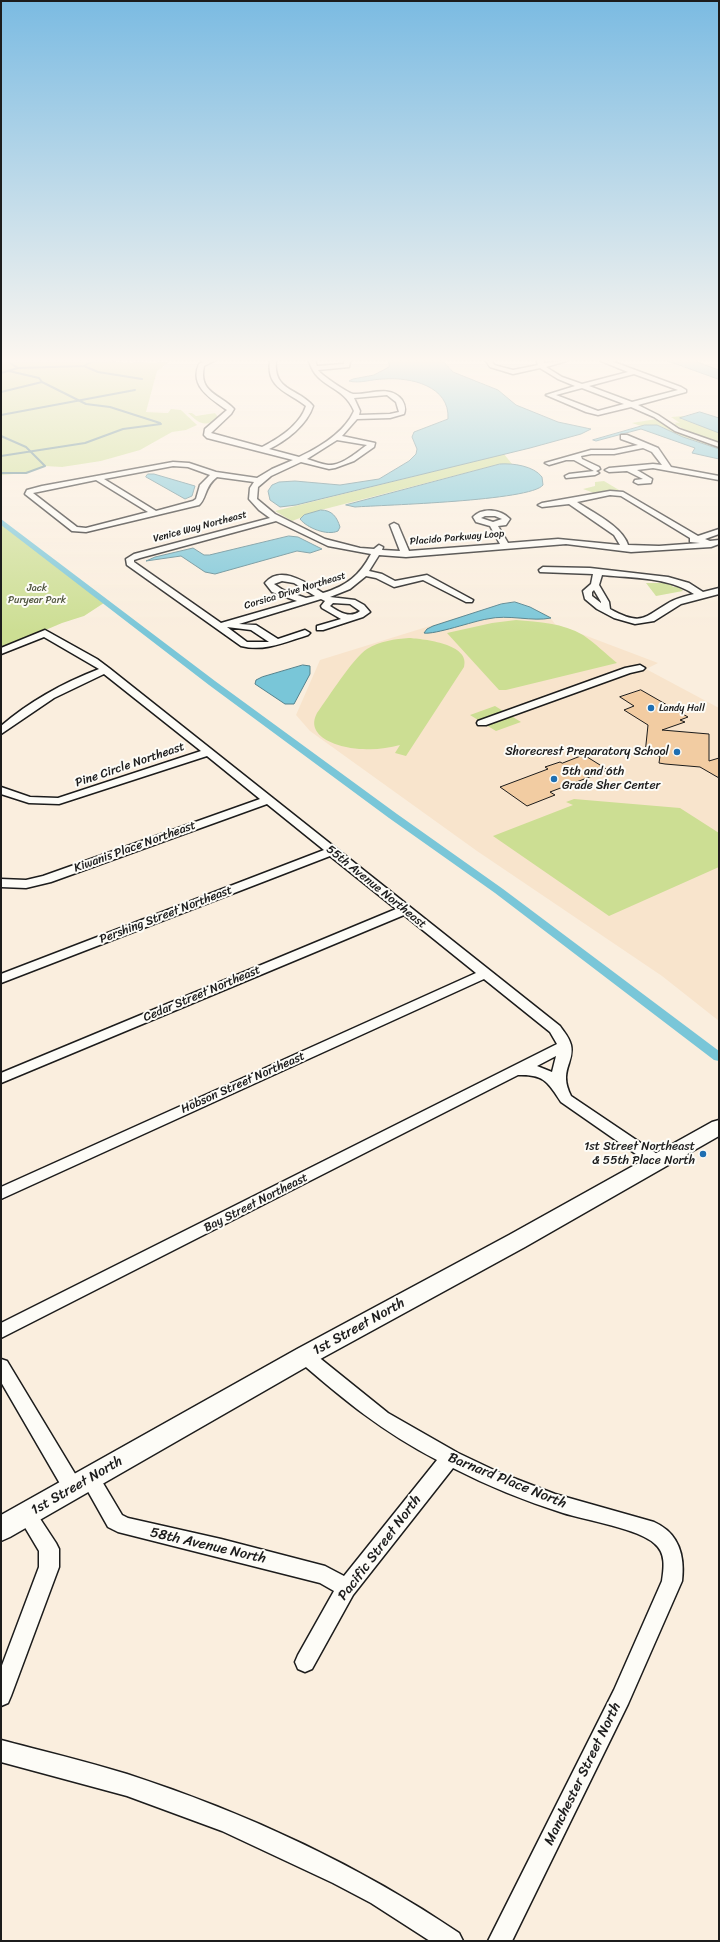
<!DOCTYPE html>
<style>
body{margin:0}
#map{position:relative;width:720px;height:1942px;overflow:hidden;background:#faeede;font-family:Sriracha,sans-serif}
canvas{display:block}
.frame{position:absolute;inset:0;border:2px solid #1c1c1c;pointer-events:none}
</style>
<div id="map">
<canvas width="720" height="1942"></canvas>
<div class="frame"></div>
</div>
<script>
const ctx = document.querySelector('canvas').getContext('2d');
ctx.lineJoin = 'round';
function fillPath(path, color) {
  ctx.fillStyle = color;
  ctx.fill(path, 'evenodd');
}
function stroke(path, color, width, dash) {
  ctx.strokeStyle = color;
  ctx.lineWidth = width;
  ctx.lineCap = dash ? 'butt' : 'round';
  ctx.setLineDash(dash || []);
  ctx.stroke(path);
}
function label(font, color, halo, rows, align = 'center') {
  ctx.font = font + ' Sriracha,sans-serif';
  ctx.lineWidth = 4;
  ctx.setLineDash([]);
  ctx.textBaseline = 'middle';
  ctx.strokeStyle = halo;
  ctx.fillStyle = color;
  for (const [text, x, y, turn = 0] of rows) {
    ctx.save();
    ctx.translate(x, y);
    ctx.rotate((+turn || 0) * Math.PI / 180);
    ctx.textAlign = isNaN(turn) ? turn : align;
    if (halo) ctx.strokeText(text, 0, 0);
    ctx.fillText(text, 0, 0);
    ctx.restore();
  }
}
fillPath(new Path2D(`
 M 515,602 L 544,613 L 550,617 L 555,624 L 658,663 L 646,669 L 719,708 L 719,1021 L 662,976 L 477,851 L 310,731 L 296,715 L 320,660 L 501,604 Z`), '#f8e4cc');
fillPath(new Path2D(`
 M 1,361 L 107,361 L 131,363 L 169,362 L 157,371 L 146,412 L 168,413 L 171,409 L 181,410 L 197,425 L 186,430 L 172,432 L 140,450 L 101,461 L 62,467 L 45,466 L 26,473 L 1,475 Z
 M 188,413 L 192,413 L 196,416 L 215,413 L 218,417 C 205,428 200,424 188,413 Z
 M 683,416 L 681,419 L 701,425 L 719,433 L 719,443 L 697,436 L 674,424 L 677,423 L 666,421 L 680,423 L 671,417 Z
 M 656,419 C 674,434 697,441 719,447 L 719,449 L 683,437 L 657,425 L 641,426 L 632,423 Z
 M 504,454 L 512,464 L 500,464 L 321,510 L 292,521 L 275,511 Z
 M 604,481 L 619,490 L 597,494 L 583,489 L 595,486 L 595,482 Z
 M 1,521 L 107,601 L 84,616 L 62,623 L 1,649 Z
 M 646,583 L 670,583 L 673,587 L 679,587 L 683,591 L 656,596 Z
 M 516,620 C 539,622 563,623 583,635 C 595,643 606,654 617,663 L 506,690 L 499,690 L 447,633 L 492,623 Z
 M 409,638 C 424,639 471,644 464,667 L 406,756 L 395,753 L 400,745 C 388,748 376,750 363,749 C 345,749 303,739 317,713 C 328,698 353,658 367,649 C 380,641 395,639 409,638 Z
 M 495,706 L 521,722 L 496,731 L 470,715 Z
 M 574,799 L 680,808 L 719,833 L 719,867 L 609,916 L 493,836 L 573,805 L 566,802 Z`), '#ccde93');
const water = new Path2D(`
 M 389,361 L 443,361 L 453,372 L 498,390 L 516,405 L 558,422 L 591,429 L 581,434 L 530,448 L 296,505 L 280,507 L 270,500 L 268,491 L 272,485 L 279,482 L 295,481 L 340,485 L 379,479 L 409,461 L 416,454 L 417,449 L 412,437 L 414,432 L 448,419 C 450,386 411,377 384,379 C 372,379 360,384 349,381 L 353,379 L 374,375 L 389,367 Z
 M 668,361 L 694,361 L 719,370 L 719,379 Z
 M 700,412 L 719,418 L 719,433 L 680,418 Z
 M 645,425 L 657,425 L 683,437 L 719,449 L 719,459 L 692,453 L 695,448 L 641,429 L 596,441 L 593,440 Z
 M 500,464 C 513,463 534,466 542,477 L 543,485 C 531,501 383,505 355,507 L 346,505 Z
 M 148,474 L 154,474 L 195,486 L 192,496 L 185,499 L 146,477 Z
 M 321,510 C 332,510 337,517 340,527 L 338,531 C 327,536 307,528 300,519 L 304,515 Z
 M 289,536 L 298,537 L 322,549 L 310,553 L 297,551 L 215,574 L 205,572 L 181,556 L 146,561 L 155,557 L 193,548 L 204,555 L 209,555 Z
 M 515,602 L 530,607 L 551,618 C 532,622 509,614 487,619 C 474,621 434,635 424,633 L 427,629 L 433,626 L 501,604 Z
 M 303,665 L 310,666 L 310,674 L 294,704 L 285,704 L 255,684 L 256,680 L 262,677 Z`);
fillPath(water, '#79c6d8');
stroke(water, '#54828d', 1);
stroke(new Path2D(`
 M 7,361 L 18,368
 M 84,366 L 93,361
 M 9,371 L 39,378 L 42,382 L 86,404 L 110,407 L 160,423
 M 1,373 L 18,368 L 84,366 L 98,372 L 142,379
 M 1,392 L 42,382
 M 1,415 L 135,390
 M 1,436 L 26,447 L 45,466 L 26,473 L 1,473
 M 1,456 L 85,443 L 123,429 L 161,424`), '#54828d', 2);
fillPath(new Path2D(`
 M 1,519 L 215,681 L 397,814 L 503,889 L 719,1051 L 719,1061 L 714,1060 L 495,893 L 389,818 L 209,685 L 1,525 Z`), '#79c6d8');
const building = new Path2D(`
 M 641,690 L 688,717 L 680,720 L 685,722 L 662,730 L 709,734 L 709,761 L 719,758 L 719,778 L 700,767 L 665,764 L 659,763 L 660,756 L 645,754 L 648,725 L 624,710 L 634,706 L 620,697 Z
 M 584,755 L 608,770 L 550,792 L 555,795 L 527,806 L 500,787 L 548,769 L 545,767 L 560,762 L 562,763 Z`);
fillPath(building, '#f2cca2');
stroke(building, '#1c1c1c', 1);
const street = new Path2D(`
 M 205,361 L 214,361 L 204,366 C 198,393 220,394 234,409 L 231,414 L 211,433 L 262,447 C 278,439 300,425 306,406 C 289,392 266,389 270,361 L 276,361 C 273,391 298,388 313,406 C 307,425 286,441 269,449 L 299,457 C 320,447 344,433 354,411 C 343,384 317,389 309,361 L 315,361 L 317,366 L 344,364 L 344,361 L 350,361 L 349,367 L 318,370 C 321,375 348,393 353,394 C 369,395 390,384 402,400 C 405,405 406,409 404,414 L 390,418 L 357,419 L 342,436 L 375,443 L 374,447 L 354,461 L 335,468 L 329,469 L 301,462 L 271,476 L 258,487 L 257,499 L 275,514 L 325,539 L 360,548 L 374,549 L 379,545 L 383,547 L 382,550 L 400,551 L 390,525 L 394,523 L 398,525 L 409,551 L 500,544 L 490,526 L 476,522 L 473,517 C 482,507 501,509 510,519 L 506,525 L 498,526 L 508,543 L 558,539 L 620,545 L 614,535 L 569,504 L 542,507 L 538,505 L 542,503 L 610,491 L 623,492 L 698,536 L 719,529 L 719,534 L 705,539 L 710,541 L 719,540 L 719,544 L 711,547 L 631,552 L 566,544 L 406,557 L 379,555 L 369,571 L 382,574 L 395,581 L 427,575 L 473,600 L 472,602 L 466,602 L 423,580 L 394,587 L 376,578 L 366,576 L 350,589 L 330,597 L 355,600 L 364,605 L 370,612 L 363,617 L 323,630 L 317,630 L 317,626 L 341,619 L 322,608 L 321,606 L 325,601 L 321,599 L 239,624 L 256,625 L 278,639 L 305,630 L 310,633 L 308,635 C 285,642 265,652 241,646 L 127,565 L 126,559 L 134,554 L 270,518 L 259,510 L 249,499 L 250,488 L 254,482 L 217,477 C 204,487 207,498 199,505 L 86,532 L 72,531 L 25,494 L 27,490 L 42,486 L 173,462 L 189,463 L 216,472 L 257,478 L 272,469 L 293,460 L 207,438 L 204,435 L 205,429 L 227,410 C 211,399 189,386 199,364 ZM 387,395 L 396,402 L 399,412 L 390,414 L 359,415 L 360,411 L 354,398 ZM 337,440 L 367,445 C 357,452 342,466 328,465 C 321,464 314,461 307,459 ZM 173,466 L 188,467 L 210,475 L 200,485 L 196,499 L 193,501 L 156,511 L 104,479 ZM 96,480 L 148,512 L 86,528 L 77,527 L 33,493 ZM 610,495 L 621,496 L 690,538 L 690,542 L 700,543 L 659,546 L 628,545 C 623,527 592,512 577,502 ZM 485,516 L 495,516 L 502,519 L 493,522 L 481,518 ZM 276,521 L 328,546 L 371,554 C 360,575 347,586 323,593 C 308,584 281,564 265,583 L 272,592 L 297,601 L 221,623 L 134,562 L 134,560 L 140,558 ZM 282,581 L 294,583 L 315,596 L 306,598 L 283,590 L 274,584 ZM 333,603 L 350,604 L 360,611 C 350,619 339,612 330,606 ZM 227,627 L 251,630 L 269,642 L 247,642 Z
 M 486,361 L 492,361 L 494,365 L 513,370 L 538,365 L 537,361 L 543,361 L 544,363 L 566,361 L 546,367 L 562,377 L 582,384 L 628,372 L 601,361 L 611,361 L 681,387 L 686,390 L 686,392 L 638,405 L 658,415 L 679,429 L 719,443 L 719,447 L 675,431 L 654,417 L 631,407 L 598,415 L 586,412 L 546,395 L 575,386 L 558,379 L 540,368 L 513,374 L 490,367 ZM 634,374 L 678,390 L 632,402 L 589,386 ZM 582,388 L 624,404 L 598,411 L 556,395 Z
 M 621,435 L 627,435 L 658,448 L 671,467 L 719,476 L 719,480 L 653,468 L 637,470 L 652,479 L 651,483 L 638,484 L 634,482 L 635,480 L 643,479 L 627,471 L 609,472 L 605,470 L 609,468 L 653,464 L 662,465 L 652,452 L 643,448 L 614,454 L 591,454 L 581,456 L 582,459 L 599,467 L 600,469 L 596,471 L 599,473 L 595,475 L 566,478 L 565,476 L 569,474 L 594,471 L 574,460 L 566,460 L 549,465 L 545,463 L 591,450 L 614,450 L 638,445 L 621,439 Z
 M 543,567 L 590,568 L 668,577 L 689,583 L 703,592 L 719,588 L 719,594 L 681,604 L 654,621 L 635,624 L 614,618 L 597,609 L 585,599 L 583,591 L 591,584 L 593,574 L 540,572 L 539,570 ZM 602,575 C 632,578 668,577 694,594 C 686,596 678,598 670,602 C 644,617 643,627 610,609 L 609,602 L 599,585 ZM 594,590 L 601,602 L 601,603 L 592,596 L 592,592 Z
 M 45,630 L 97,659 L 109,668 L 560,1026 C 564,1032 569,1037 571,1045 C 575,1063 558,1070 571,1096 L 663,1158 L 666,1162 L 663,1166 L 658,1167 L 653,1166 L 561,1102 C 548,1082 544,1074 518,1075 L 1,1338 L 1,1323 L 557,1044 L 550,1032 L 484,979 L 1,1199 L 1,1187 L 476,973 L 404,915 L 1,1083 L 1,1073 L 396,909 L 330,856 L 1,983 L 1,974 L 324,850 L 267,804 L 51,882 L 26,888 L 1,887 L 1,879 L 26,880 L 43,876 L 260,799 L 207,756 L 59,804 L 29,803 L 1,794 L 1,787 L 30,797 L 58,798 L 201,751 L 104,674 L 54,698 L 1,734 L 1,726 C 30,701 63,683 99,669 L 44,637 L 1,654 L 1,648 ZM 556,1056 L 552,1072 L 537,1066 Z
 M 640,665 L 645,668 L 643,670 L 630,673 L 486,725 L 478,725 L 477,723 L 478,721 L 625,668 Z
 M 305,1349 L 311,1351 L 388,1413 L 458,1453 L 498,1472 L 555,1494 L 654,1522 C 679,1533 685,1556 682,1581 L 628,1704 L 512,1941 L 488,1941 L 614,1690 L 662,1581 C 664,1568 666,1553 655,1544 C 640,1529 585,1520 563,1513 C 525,1501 488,1486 453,1468 L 353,1595 L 312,1669 L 305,1672 L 298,1669 L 295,1662 L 298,1655 L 334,1591 L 320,1583 L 118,1532 L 108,1527 L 81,1479 L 83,1473 L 90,1471 L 97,1473 L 122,1515 L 128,1518 L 221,1539 L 325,1566 L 344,1576 L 437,1460 C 383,1432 344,1400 299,1361 L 296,1356 L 299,1351 Z
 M 1,1359 L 7,1361 L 80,1482 L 82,1488 L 80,1494 L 73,1496 L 66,1494 L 1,1382 Z
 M 26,1505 L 33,1508 L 56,1543 L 59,1549 L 59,1567 L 11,1696 L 8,1703 L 1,1706 L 1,1668 L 39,1567 L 39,1551 L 17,1514 L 19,1508 Z
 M 1,1740 C 43,1751 85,1761 127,1774 C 244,1812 357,1864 459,1933 L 463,1941 L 430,1941 L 371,1903 L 333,1883 L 222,1831 L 127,1796 L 1,1762 Z`);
const secondary = new Path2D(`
 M 719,1120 L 719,1136 L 525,1247 L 313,1363 L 10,1537 L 1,1541 L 1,1515 L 297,1349 L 509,1235 L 712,1122 Z`);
stroke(street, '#1c1c1c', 3);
stroke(secondary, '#1c1c1c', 3);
fillPath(street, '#fdfcf7');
fillPath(secondary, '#fdfcf7');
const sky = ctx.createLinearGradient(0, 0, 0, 633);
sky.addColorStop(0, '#7bbbe2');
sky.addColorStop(0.57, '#fdf7f0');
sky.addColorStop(1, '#fdf7f000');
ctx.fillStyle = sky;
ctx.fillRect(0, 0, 720, 633);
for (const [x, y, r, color] of [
 [651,708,4,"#1f6fb2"],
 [677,752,4,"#1f6fb2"],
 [554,779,4,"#1f6fb2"],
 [703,1154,4,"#1f6fb2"]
]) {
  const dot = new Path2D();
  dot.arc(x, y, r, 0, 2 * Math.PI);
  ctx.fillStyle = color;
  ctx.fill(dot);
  stroke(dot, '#fdfcf7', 1.5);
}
label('10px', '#1c1c1c', '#fdfcf7', [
 ["Venice Way Northeast",200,527,-15],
 ["Placido Parkway Loop",457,538,-5],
 ["Corsica Drive Northeast",295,591,-17]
]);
label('10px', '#515640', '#fdfcf7', [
 ["Jack",37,588],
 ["Puryear Park",37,600]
]);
label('10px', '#1c1c1c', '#fdfcf7', [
 ["Landy Hall",659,708]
], 'left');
label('12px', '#1c1c1c', '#fdfcf7', [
 ["Shorecrest Preparatory School",669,752],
 ["5th and 6th",562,772,"left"],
 ["Grade Sher Center",562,786,"left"],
 ["1st Street Northeast",695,1147],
 ["& 55th Place North",695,1161]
], 'right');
label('12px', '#1c1c1c', '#fdfcf7', [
 ["Pine Circle Northeast",130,765,-19],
 ["Kiwanis Place Northeast",135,847,-20],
 ["55th Avenue Northeast",376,887,39],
 ["Pershing Street Northeast",166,915,-21],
 ["Cedar Street Northeast",202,994,-23],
 ["Hobson Street Northeast",243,1083,-24],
 ["Bay Street Northeast",256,1203,-27]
]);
label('14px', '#1c1c1c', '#fdfcf7', [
 ["1st Street North",359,1327,-29],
 ["Barnard Place North",507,1481,22],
 ["1st Street North",77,1486,-30],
 ["58th Avenue North",208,1546,13],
 ["Pacific Street North",380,1548,-53],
 ["Manchester Street North",583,1774,-64]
]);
</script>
